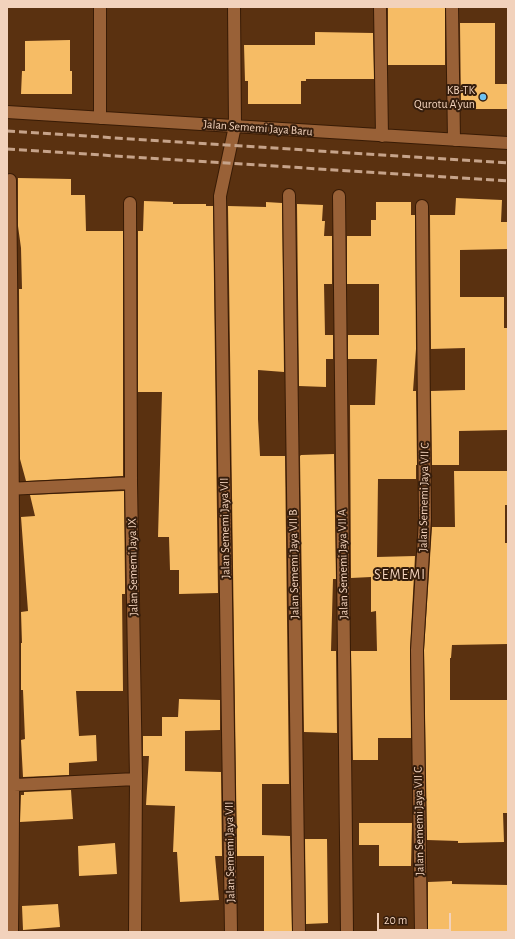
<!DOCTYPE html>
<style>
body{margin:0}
#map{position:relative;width:515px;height:939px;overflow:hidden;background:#5a3110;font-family:"Alegreya Sans",sans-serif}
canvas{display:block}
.frame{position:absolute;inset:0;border:8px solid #f2d2bc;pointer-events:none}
.scale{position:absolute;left:377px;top:913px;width:74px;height:18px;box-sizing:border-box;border:2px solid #f2d2bc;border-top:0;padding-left:5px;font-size:12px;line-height:14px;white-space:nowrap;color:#f2d2bc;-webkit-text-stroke:3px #351d0c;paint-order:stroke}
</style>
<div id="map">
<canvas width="515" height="939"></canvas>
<div class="frame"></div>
<div class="scale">20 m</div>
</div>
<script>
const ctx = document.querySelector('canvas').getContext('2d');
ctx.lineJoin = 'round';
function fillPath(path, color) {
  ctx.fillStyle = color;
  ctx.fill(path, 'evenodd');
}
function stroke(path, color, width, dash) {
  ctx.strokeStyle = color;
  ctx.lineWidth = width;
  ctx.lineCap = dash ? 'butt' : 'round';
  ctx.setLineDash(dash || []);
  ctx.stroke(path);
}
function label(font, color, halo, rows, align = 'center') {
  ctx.font = font + ' "Alegreya Sans",sans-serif';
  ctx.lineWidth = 4;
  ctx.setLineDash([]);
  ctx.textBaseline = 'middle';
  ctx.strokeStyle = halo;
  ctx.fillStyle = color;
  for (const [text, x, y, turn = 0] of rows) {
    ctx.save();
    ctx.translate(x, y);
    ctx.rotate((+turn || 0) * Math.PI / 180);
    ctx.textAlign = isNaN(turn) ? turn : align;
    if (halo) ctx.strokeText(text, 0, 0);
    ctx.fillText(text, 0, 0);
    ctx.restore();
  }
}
fillPath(new Path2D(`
 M 388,7 L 445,7 L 445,65 L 388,65 Z
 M 460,23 L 495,23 L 495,84 L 508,84 L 508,109 L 461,109 Z
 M 315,32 L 373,33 L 374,79 L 306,79 L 306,81 L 301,81 L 301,104 L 248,104 L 248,81 L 245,81 L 244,45 L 315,45 Z
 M 70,40 L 70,71 L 72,71 L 72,94 L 21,94 L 22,71 L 25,71 L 25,41 Z
 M 18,178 L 71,179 L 71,195 L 85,195 L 86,231 L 123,231 L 123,476 L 26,481 L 20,459 L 19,289 L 22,289 L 21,248 L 18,226 Z
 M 456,198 L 502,200 L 501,222 L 508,222 L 508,249 L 460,250 L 460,297 L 504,297 L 504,328 L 508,328 L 508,430 L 459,431 L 459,465 L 432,465 L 431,391 L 465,390 L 465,348 L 431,349 L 430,215 L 455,215 Z
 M 144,201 L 173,202 L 173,204 L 206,204 L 206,206 L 213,206 L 218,593 L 179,594 L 179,570 L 170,570 L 169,537 L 158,537 L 162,392 L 138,392 L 138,231 L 143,231 Z
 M 266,202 L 282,203 L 284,372 L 258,370 L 258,419 L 260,456 L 285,456 L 289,784 L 262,784 L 262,835 L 290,836 L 292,932 L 264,932 L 264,856 L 237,856 L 228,206 L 266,207 Z
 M 376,202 L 411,202 L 411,215 L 415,215 L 416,349 L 413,391 L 416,391 L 417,465 L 416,465 L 416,479 L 378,479 L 377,557 L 415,556 L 410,650 L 411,738 L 378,738 L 378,760 L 353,760 L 351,651 L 377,651 L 376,611 L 371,612 L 371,577 L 351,578 L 350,405 L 375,405 L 377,359 L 348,359 L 348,335 L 379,335 L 379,284 L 347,284 L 347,236 L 371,236 L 371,220 L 376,220 Z
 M 297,204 L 323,205 L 322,221 L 325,221 L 324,236 L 332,236 L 332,284 L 324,284 L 325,335 L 333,335 L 333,359 L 326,359 L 326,387 L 299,386 Z
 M 334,454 L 336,579 L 333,579 L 331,651 L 336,651 L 337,733 L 304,732 L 300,456 L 301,455 Z
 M 454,471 L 507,471 L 507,505 L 505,505 L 505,543 L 508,543 L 508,644 L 452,645 L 451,658 L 450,658 L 450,700 L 508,700 L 508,813 L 503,813 L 504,842 L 458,843 L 458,841 L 427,840 L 424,650 L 432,527 L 455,527 Z
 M 124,491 L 125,582 L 125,594 L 122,594 L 123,691 L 76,691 L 79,736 L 96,735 L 97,761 L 69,763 L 69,775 L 23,777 L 21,740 L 25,739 L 23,690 L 21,690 L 21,643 L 22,643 L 21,612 L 28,611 L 21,517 L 35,516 L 30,495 Z
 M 179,699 L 220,700 L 220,730 L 185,731 L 185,771 L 221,772 L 222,856 L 215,856 L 219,900 L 180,902 L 177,852 L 173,852 L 175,806 L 146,805 L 149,756 L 143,756 L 143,736 L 162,736 L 162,717 L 178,717 Z
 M 71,790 L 73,819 L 20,822 L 21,795 L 24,795 L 24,792 Z
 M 359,823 L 412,823 L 411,866 L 379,866 L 379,845 L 359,845 Z
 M 305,839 L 327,839 L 328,923 L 306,924 Z
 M 115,843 L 117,874 L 79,876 L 78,846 Z
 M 452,881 L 452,884 L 508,885 L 508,932 L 428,932 L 428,882 Z
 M 58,904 L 60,927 L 23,930 L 22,906 Z`), '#f6bc65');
const street = new Path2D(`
 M 100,7 L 100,118
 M 380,7 L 382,136
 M 452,7 L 454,140
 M 7,112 L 508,143
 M 10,180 C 13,430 15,681 12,932
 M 289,195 L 299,932
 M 339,196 L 347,932
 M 130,203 L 131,483 L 136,779 L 135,932
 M 7,489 L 131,483
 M 14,785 L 136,779
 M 231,932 L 220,196 L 235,126 L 234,7
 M 421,932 L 417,650 L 425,520 L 422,206`);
stroke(street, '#381b05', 14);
stroke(street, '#996137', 12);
stroke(new Path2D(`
 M 7,131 L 508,163
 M 7,149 L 508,181`), '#c6a38a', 3, [8, 4]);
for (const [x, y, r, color] of [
 [483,97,4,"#6dc2f3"]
]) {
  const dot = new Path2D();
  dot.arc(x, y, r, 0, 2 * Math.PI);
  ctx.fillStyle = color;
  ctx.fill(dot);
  stroke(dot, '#351d0c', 1.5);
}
label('12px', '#f2d2bc', '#351d0c', [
 ["KB-TK",475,90],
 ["Qurotu A'yun",475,104]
], 'right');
label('12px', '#f2d2bc', '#351d0c', [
 ["Jalan Sememi Jaya Baru",258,128,4],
 ["Jalan Sememi Jaya VII C",424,497,-89],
 ["Jalan Sememi Jaya VII",225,528,-91],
 ["Jalan Sememi Jaya VII B",294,564,-91],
 ["Jalan Sememi Jaya VII A",343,564,-91],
 ["Jalan Sememi Jaya IX",133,567,-91],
 ["Jalan Sememi Jaya VII C",419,821,-91],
 ["Jalan Sememi Jaya VII",230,852,-91]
]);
ctx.letterSpacing = '1px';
label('14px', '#f2d2bc', '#351d0c', [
 ["SEMEMI",400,575]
]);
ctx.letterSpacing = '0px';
</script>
